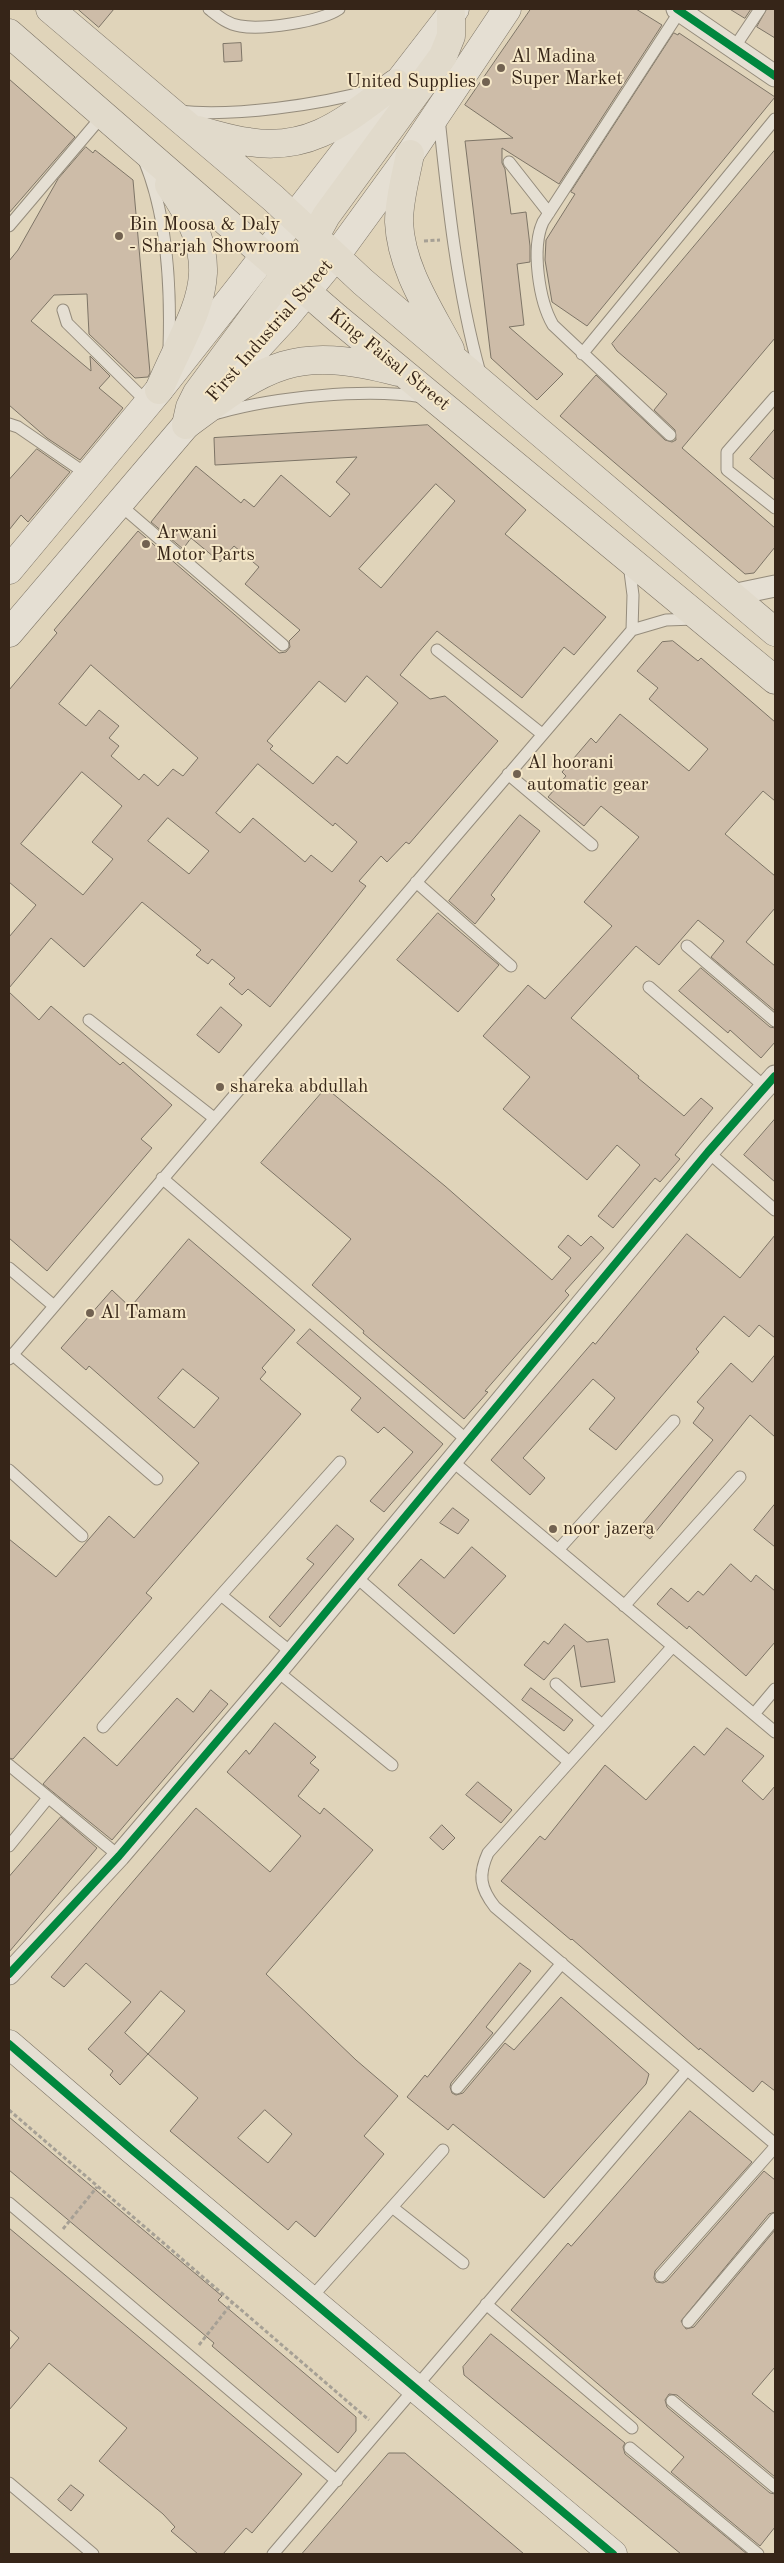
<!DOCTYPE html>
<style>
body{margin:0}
#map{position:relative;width:784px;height:2563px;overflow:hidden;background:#e0d4ba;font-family:"Old Standard TT",serif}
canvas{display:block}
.frame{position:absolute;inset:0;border:10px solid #362518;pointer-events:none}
</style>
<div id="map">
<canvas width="784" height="2563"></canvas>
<div class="frame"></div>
</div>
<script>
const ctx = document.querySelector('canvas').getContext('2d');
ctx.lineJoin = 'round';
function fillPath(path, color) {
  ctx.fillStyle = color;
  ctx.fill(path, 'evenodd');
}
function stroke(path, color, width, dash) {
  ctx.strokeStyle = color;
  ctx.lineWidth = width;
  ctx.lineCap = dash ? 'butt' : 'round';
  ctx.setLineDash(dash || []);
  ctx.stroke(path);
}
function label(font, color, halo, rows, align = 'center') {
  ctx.font = font + ' "Old Standard TT",serif';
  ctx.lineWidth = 4;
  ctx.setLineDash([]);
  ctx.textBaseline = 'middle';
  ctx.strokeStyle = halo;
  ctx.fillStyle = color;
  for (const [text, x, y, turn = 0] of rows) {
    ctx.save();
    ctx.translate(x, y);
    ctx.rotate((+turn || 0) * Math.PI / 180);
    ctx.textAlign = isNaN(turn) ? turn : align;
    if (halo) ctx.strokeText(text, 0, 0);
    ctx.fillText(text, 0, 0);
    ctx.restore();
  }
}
const building = new Path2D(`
 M 78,9 L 114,9 L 99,27 Z
 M 531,9 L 636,9 L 662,25 L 559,184 L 502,148 L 502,163 L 505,169 L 511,214 L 526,212 L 530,246 L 530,262 L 517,264 L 524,325 L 509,327 L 563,374 L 537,400 L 491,358 L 465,141 L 513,138 L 465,105 Z
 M 730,9 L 751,9 L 745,18 Z
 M 767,9 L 775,9 L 775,38 L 757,27 Z
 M 674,33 L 678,35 L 679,33 L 775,97 L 587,326 L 552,302 L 545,260 L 546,240 L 575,194 L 571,192 Z
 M 241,43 L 242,61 L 224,62 L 223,44 Z
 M 9,79 L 75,137 L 9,213 Z
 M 86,147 L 93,153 L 95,150 L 133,180 L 150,373 L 148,377 L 135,378 L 89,334 L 87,294 L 54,295 L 31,321 L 91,371 L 90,356 L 110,376 L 99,388 L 123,408 L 80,460 L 47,438 L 9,405 L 9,261 L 18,250 L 58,179 Z
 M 775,150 L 775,338 L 682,448 L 775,528 L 775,547 L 754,573 L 745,574 L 560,416 L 596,375 L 665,440 L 672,442 L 676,440 L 675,430 L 654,410 L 667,394 L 617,351 L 612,344 Z
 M 428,425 L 526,510 L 505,534 L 606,617 L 574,655 L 564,647 L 522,698 L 437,631 L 417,654 L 400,675 L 430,699 L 445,696 L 498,741 L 409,844 L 406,842 L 387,862 L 381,856 L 359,881 L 366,886 L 270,1007 L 248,989 L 242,995 L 229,984 L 235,978 L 212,959 L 208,964 L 196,955 L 201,950 L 142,902 L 84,967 L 51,938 L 9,988 L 9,937 L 36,905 L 9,882 L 9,690 L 57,633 L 54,630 L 138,531 L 279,653 L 286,652 L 290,647 L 289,641 L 300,630 L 245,584 L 259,567 L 234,546 L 220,562 L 191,538 L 183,549 L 151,522 L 196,466 L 241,503 L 244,499 L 254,507 L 281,475 L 330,517 L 350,494 L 336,482 L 357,457 L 215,465 L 214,438 ZM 436,484 L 455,501 L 381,588 L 359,569 ZM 91,665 L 198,758 L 183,776 L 173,769 L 158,786 L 144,774 L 139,780 L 111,756 L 119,746 L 109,738 L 119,726 L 99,710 L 86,726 L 59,704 ZM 367,676 L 398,703 L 347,764 L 337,756 L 313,784 L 270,749 L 273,746 L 267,741 L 319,681 L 345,702 ZM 258,764 L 333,826 L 335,823 L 357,842 L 332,872 L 311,855 L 305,862 L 253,818 L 240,833 L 216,813 ZM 82,772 L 122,806 L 92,842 L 113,859 L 83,895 L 21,844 ZM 168,818 L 209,851 L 189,874 L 148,841 Z
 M 775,429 L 775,480 L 750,459 Z
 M 37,449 L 70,472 L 28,522 L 21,515 L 9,530 L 9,480 Z
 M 673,641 L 698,661 L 701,658 L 775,722 L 775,801 L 763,791 L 725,834 L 775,876 L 775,908 L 746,942 L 775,966 L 775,1011 L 711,957 L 724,941 L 698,920 L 659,965 L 636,946 L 571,1018 L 639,1076 L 638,1078 L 684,1116 L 701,1098 L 713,1108 L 675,1155 L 680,1159 L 660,1182 L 655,1178 L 613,1228 L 598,1216 L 640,1165 L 617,1145 L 587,1180 L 503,1109 L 530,1077 L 483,1036 L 528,985 L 545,999 L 612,926 L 584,902 L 639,837 L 601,806 L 584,826 L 548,797 L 566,776 L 562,772 L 591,738 L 596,743 L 620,714 L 689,771 L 708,749 L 649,699 L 658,688 L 637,671 L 662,642 Z
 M 520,815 L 540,831 L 491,895 L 495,899 L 475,924 L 449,901 Z
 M 438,913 L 499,965 L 458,1012 L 397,960 Z
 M 701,968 L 770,1027 L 775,1028 L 775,1042 L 761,1058 L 730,1030 L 728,1033 L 679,991 Z
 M 9,992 L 39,1020 L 51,1006 L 120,1065 L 123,1062 L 172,1105 L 141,1139 L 152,1148 L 47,1271 L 9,1238 Z
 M 221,1007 L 242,1025 L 219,1053 L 197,1035 Z
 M 326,1088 L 445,1186 L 552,1280 L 571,1258 L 558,1247 L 568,1235 L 581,1246 L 591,1236 L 604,1248 L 565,1291 L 569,1295 L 485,1391 L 488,1392 L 464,1419 L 363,1333 L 364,1331 L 312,1285 L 351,1239 L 261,1163 Z
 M 775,1119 L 775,1182 L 744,1155 Z
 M 687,1234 L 740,1278 L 775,1235 L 775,1338 L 759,1325 L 749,1337 L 724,1316 L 696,1349 L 699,1352 L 616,1450 L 589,1429 L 615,1398 L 593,1379 L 523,1458 L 545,1478 L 530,1495 L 491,1460 L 593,1342 L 595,1344 Z
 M 189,1239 L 295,1330 L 262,1368 L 266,1372 L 260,1379 L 301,1414 L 146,1593 L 152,1598 L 13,1759 L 9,1758 L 9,1539 L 56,1577 L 109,1516 L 134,1538 L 199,1463 L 89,1366 L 86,1370 L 61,1348 L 112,1290 L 130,1307 ZM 183,1369 L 219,1398 L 194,1428 L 158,1398 Z
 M 310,1329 L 443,1444 L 384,1512 L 370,1501 L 413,1452 L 384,1427 L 378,1433 L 351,1410 L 361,1398 L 297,1343 Z
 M 775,1355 L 775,1437 L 750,1415 L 650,1539 L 638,1529 L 713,1440 L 693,1423 L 704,1408 L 697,1402 L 731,1363 L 752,1382 Z
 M 775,1504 L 775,1547 L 754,1530 Z
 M 453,1508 L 469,1520 L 458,1534 L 440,1523 Z
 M 337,1525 L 354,1539 L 280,1627 L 269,1617 L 314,1564 L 307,1559 Z
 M 472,1547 L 506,1576 L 454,1634 L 398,1585 L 421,1559 L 444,1578 Z
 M 731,1564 L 751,1582 L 756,1575 L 775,1591 L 775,1642 L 746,1676 L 689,1626 L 687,1629 L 657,1604 L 671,1588 L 688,1602 L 698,1591 L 703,1595 Z
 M 565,1624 L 587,1642 L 608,1639 L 615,1682 L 581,1687 L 574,1645 L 544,1680 L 524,1665 L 544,1641 L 548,1644 Z
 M 531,1688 L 573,1720 L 564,1731 L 522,1700 Z
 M 211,1690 L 228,1704 L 112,1840 L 43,1784 L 84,1737 L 117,1766 L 177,1698 L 193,1712 Z
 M 275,1723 L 316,1757 L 310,1763 L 319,1770 L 298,1796 L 320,1814 L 324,1808 L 373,1850 L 266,1974 L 356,2060 L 398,2096 L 364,2136 L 384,2154 L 315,2237 L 296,2221 L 288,2230 L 170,2131 L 198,2098 L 148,2054 L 120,2085 L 110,2075 L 113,2071 L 88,2049 L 131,2002 L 86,1963 L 64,1987 L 51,1977 L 196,1808 L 270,1872 L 301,1836 L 227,1772 L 246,1750 L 249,1754 ZM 161,1991 L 185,2011 L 148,2054 L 125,2033 ZM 265,2110 L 292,2134 L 268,2163 L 238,2138 Z
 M 727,1728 L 764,1756 L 742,1781 L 763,1800 L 775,1786 L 775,2091 L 762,2081 L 753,2092 L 700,2048 L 699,2050 L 572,1939 L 571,1940 L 501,1881 L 540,1836 L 545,1840 L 605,1765 L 646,1800 L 694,1746 L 704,1755 Z
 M 478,1782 L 512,1810 L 501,1823 L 466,1795 Z
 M 61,1817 L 97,1848 L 9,1952 L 9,1877 Z
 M 442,1825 L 455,1838 L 443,1850 L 430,1838 Z
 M 520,1963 L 531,1971 L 486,2027 L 493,2033 L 451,2083 L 450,2087 L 452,2093 L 456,2095 L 463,2093 L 505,2043 L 514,2050 L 561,1997 L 649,2074 L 646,2084 L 544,2198 L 453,2124 L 448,2130 L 407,2097 L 425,2075 L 427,2077 Z
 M 690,2111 L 752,2162 L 655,2271 L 654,2278 L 656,2282 L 663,2283 L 667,2281 L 764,2171 L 775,2180 L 775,2212 L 769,2214 L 681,2321 L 686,2329 L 694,2327 L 775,2230 L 775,2367 L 752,2394 L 775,2413 L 775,2477 L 677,2395 L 669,2394 L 665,2400 L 667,2407 L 770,2493 L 775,2494 L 775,2527 L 760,2546 L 671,2472 L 684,2457 L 511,2310 L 568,2243 L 571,2246 Z
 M 9,2117 L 222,2296 L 218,2300 L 356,2417 L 356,2431 L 338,2453 L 212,2346 L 214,2343 L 9,2170 Z
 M 9,2228 L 302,2474 L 252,2533 L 246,2528 L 223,2554 L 198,2554 L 171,2531 L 175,2527 L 163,2514 L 99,2461 L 127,2428 L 49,2363 L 9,2410 L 9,2350 L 19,2338 L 9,2329 Z
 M 491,2334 L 625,2443 L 623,2447 L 625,2454 L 747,2554 L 681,2554 L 464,2375 L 463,2367 Z
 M 389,2453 L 405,2453 L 524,2554 L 302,2554 Z
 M 71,2485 L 84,2495 L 71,2511 L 58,2500 Z`);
fillPath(building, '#cdbca8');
stroke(building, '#7d7466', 1);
const lane = new Path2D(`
 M 209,9 C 218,16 227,24 240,26 C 262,30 320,22 339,9
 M 734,48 L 760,9
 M 178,111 C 234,117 318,105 372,90
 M 439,118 C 448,204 457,290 480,373
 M 144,160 C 168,217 171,287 169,348
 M 509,162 L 549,213
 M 9,226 L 103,115
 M 63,310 L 67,323 L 148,403
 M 582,354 L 775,119
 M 775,397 L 727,452 L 727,470 L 775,508
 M 218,413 C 275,397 365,388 423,397
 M 9,424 L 18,427 L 88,475
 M 670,435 L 553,325 C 539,301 531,248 543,222 L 680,11
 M 119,504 L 283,645
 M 629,564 L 633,595 L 632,630
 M 437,650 L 542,734
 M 508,774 L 592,845
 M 416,882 L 511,966
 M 687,946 L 775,1021
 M 649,987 L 765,1087
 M 89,1020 L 214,1118
 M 708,1152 L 775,1210
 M 162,1178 L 468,1441
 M 9,1268 L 54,1306
 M 12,1354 L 157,1479
 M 9,1359 L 632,630 L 666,620 L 695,619
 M 451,1460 L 775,1732
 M 9,1470 L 82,1536
 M 558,1550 L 674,1421
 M 355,1576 L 569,1762
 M 221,1595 L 292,1653
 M 624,1606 L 740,1477
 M 673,1646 L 488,1853 C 478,1875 480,1888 495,1907 L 775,2144
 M 277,1671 L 392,1765
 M 556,1684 L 602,1725
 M 754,1714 L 775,1689
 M 103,1727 L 340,1462
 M 9,1765 L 119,1856
 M 9,1846 L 48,1798
 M 457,2088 L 562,1963
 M 9,2203 L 337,2481
 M 392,2207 L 463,2263
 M 661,2276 L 775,2147
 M 310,2299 L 443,2150
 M 486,2304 L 632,2428
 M 688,2322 L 775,2219
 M 672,2401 L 775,2487
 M 630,2448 L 758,2554
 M 9,2483 L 93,2554
 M 273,2554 L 687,2070`);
const street = new Path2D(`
 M 677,9 L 775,76
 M 732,595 L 775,586
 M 9,1974 L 119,1856 L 277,1671 L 708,1152 L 775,1076`);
const secondary = new Path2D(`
 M 9,570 L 159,390 L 241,286 L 455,9
 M 9,633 L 186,425 L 284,319 L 335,257 L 410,154 L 507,9
 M 9,2044 L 131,2149 L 613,2554`);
const primary = new Path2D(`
 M 50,9 L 273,198 L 363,282 L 775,632
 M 9,33 L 337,318 L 775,680
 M 197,130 C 214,134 231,140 249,142 C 313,152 348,118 396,83
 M 410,154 C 406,176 399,199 399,222 C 401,268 429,309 450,349
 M 306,291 L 308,257 L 314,238 L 326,216 L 443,56 L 451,36 L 451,14
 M 159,390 C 195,305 232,273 169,185
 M 186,425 L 190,407 L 197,393 L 285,274 L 294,257
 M 186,425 C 268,364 294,345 398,372`);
stroke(lane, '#958c7c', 13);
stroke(street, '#958c7c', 23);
stroke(secondary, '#7d7466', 29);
stroke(primary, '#7d7466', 29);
stroke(new Path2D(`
 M 424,241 L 440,240
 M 9,2110 L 369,2420
 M 63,2229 L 97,2187
 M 199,2345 L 232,2303`), '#a6a095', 3, [4, 2.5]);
stroke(lane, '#e5dfd3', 11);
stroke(street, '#e5dfd3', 21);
stroke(secondary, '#e5dfd3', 28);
stroke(primary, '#e1dacb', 28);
stroke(new Path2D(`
 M 677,9 L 775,76
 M 9,1974 L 119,1856 L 277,1671 L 708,1152 L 775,1076
 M 9,2044 L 131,2149 L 613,2554`), '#00873e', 8);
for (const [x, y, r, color] of [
 [501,68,5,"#726251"],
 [486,82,5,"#726251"],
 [119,236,5,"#726251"],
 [146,544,5,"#726251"],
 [517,774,5,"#726251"],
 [220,1087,5,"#726251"],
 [90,1313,5,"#726251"],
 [553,1529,5,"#726251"]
]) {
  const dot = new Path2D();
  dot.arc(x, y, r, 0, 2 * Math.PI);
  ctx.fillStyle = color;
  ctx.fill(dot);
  stroke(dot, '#f5e7c8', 2);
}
label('19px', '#362518', '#f5e7c8', [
 ["Al Madina",511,57],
 ["Super Market",511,79],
 ["United Supplies",476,82,"right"],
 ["Bin Moosa & Daly",129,225],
 ["- Sharjah Showroom",129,247],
 ["Arwani",156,533],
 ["Motor Parts",156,555],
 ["Al hoorani",527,763],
 ["automatic gear",527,785],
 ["shareka abdullah",230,1087],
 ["Al Tamam",100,1313],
 ["noor jazera",563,1529]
], 'left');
label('19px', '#362518', '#f5e7c8', [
 ["First Industrial Street",270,331,-49],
 ["King Faisal Street",389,360,39]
]);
</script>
